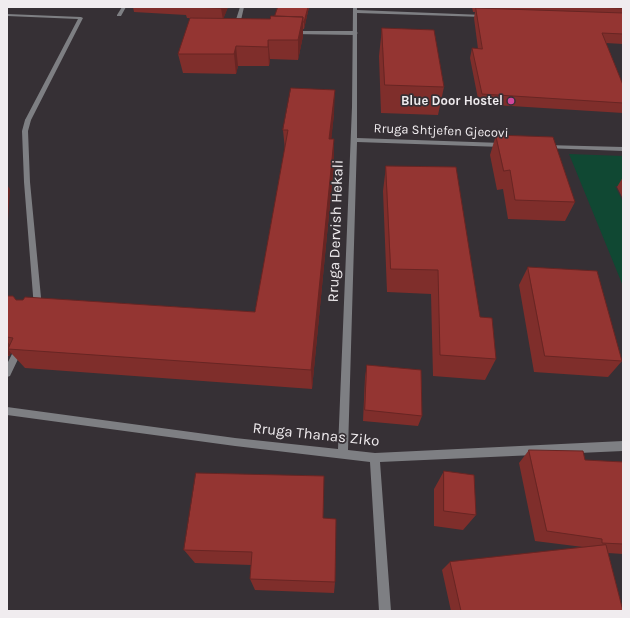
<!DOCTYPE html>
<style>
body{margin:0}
#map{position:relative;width:630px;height:618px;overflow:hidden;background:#363035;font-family:Karla,sans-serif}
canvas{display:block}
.frame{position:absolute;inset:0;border:8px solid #f0ecef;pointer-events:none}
</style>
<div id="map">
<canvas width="630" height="618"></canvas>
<div class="frame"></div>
</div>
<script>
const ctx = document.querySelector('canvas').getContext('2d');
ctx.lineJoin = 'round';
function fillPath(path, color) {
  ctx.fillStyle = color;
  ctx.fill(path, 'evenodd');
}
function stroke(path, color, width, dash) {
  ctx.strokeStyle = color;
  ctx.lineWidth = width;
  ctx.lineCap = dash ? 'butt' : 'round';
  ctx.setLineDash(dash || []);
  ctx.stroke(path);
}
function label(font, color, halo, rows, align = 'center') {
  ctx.font = font + ' Karla,sans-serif';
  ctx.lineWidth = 3.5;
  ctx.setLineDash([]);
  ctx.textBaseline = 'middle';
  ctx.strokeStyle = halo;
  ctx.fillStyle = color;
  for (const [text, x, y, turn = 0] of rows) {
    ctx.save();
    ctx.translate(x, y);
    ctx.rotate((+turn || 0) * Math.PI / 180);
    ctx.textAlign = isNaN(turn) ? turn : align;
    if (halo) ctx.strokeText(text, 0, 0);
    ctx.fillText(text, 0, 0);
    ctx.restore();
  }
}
fillPath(new Path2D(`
 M 569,154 L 623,156 L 623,186 L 615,186 L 623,202 L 623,286 Z`), '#104833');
fillPath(new Path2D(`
 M 240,7 L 244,7 L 239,29 L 236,31 L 233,29 Z
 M 7,14 L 81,17 L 83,18 L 31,120 L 28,122 L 25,120 L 78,19 L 7,16 Z
 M 293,31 L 355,31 L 358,33 L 355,35 L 291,34 L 291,32 Z`), '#7e7f83');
fillPath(new Path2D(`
 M 122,7 L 126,7 L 121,16 L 117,16 L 117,15 Z
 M 353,7 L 357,7 L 357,10 L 484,15 L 486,16 L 484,17 L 357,13 L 357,138 L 502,143 L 505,145 L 502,147 L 357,142 L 348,450 L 375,453 L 623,441 L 623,451 L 380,462 L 391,611 L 379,611 L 370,462 L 235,446 L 7,415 L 7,407 L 235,438 L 338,449 L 352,107 Z
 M 28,118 L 31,120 L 28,131 L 30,182 L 42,308 L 41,310 L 35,310 L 34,308 L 24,182 L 22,131 L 25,120 Z
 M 546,145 L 623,147 L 623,151 L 544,148 L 543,147 Z
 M 15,353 L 18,354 L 19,357 L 10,376 L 7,377 L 7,364 L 12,354 Z`), '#7e7f83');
fillPath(new Path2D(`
 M 133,7 L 228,7 L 223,19 L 270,19 L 275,16 L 278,7 L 309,7 L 304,29 L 303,29 L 303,36 L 298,60 L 270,59 L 269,66 L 238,66 L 236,74 L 183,73 L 178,54 L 198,18 L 187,18 L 186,15 L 134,12 Z
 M 472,7 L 623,7 L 623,44 L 606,43 L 623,85 L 623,113 L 479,104 L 470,58 L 472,48 L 478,49 L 474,18 L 475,12 L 473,12 Z
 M 382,28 L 444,87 L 438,115 L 381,113 L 379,56 Z
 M 334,114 L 331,139 L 334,163 L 312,389 L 25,368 L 11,353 L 9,356 L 7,356 L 7,296 L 13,296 L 16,300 L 255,312 L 285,150 L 283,130 Z
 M 496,135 L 575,202 L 565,221 L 508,219 L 503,189 L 497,190 L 490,155 Z
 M 386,166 L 480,317 L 496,359 L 485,380 L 433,376 L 431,294 L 387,292 L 383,191 Z
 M 623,177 L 623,199 L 617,187 Z
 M 528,267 L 622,361 L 608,377 L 534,372 L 519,285 Z
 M 367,365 L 422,416 L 418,426 L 363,421 L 365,377 Z
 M 529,450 L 585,460 L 623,462 L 623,554 L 608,553 L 623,611 L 451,611 L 442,570 L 450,562 L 583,547 L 535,541 L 519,463 Z
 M 444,471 L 476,515 L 463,530 L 434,526 L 434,489 Z
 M 323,518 L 335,582 L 334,593 L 255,590 L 250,579 L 251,565 L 195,563 L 184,550 Z`), '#7f2e2b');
fillPath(new Path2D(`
 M 222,7 L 228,7 L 223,20 L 221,8 Z
 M 308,7 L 309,7 L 304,29 L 304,22 Z
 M 303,17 L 303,36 L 298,60 L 298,40 Z
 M 268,40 L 270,59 L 269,66 L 268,47 Z
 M 236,46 L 238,66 L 236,74 L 234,54 Z
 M 335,90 L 334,114 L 329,162 L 329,139 Z
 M 334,139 L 334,163 L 312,389 L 311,370 Z
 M 7,185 L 10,189 L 7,235 Z
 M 7,341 L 13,349 L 8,349 L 11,353 L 9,356 L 7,354 Z`), '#682523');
const building = new Path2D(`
 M 193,7 L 222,7 L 221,8 Z
 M 278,7 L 308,7 L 304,22 L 303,22 L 303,17 L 275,16 Z
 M 598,7 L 623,7 L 623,8 Z
 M 476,8 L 623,13 L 623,34 L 602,33 L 623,85 L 623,103 L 482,94 L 472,48 L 482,49 Z
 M 271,16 L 303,17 L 298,40 L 268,40 L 268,47 L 236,46 L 234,54 L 178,54 L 190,18 L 270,19 Z
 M 382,28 L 434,30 L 444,87 L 385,85 Z
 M 291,88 L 335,90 L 329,139 L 334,139 L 311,370 L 8,349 L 13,338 L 7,337 L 7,296 L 13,296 L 16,300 L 23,300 L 25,297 L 255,312 L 288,130 L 283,130 Z
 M 496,135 L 553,137 L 575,202 L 515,200 L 510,170 L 504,171 Z
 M 386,166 L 456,167 L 480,317 L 492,318 L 496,359 L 440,355 L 438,270 L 391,269 Z
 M 528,267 L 597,271 L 622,361 L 545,356 Z
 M 367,365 L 421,370 L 422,416 L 365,410 Z
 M 529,450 L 583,451 L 585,460 L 623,462 L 623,544 L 602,543 L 602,539 L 547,531 Z
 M 444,471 L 474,475 L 476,515 L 444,511 Z
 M 196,473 L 324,476 L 323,518 L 336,519 L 335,582 L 250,579 L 252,552 L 184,550 Z
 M 606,545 L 623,611 L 461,611 L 450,562 Z`);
fillPath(building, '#943532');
stroke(building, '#682523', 1);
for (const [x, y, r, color] of [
 [511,101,4,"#d1479c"]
]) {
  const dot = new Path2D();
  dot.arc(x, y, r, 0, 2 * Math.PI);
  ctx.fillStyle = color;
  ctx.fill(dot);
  stroke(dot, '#363035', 1.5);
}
label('bold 13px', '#f0ecef', '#363035', [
 ["Blue Door Hostel",503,101]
], 'right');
label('13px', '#f0ecef', '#363035', [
 ["Rruga Shtjefen Gjecovi",441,131,2]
]);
label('15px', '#f0ecef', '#363035', [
 ["Rruga Dervish Hekali",336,231,-88],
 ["Rruga Thanas Ziko",316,435,6]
]);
</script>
